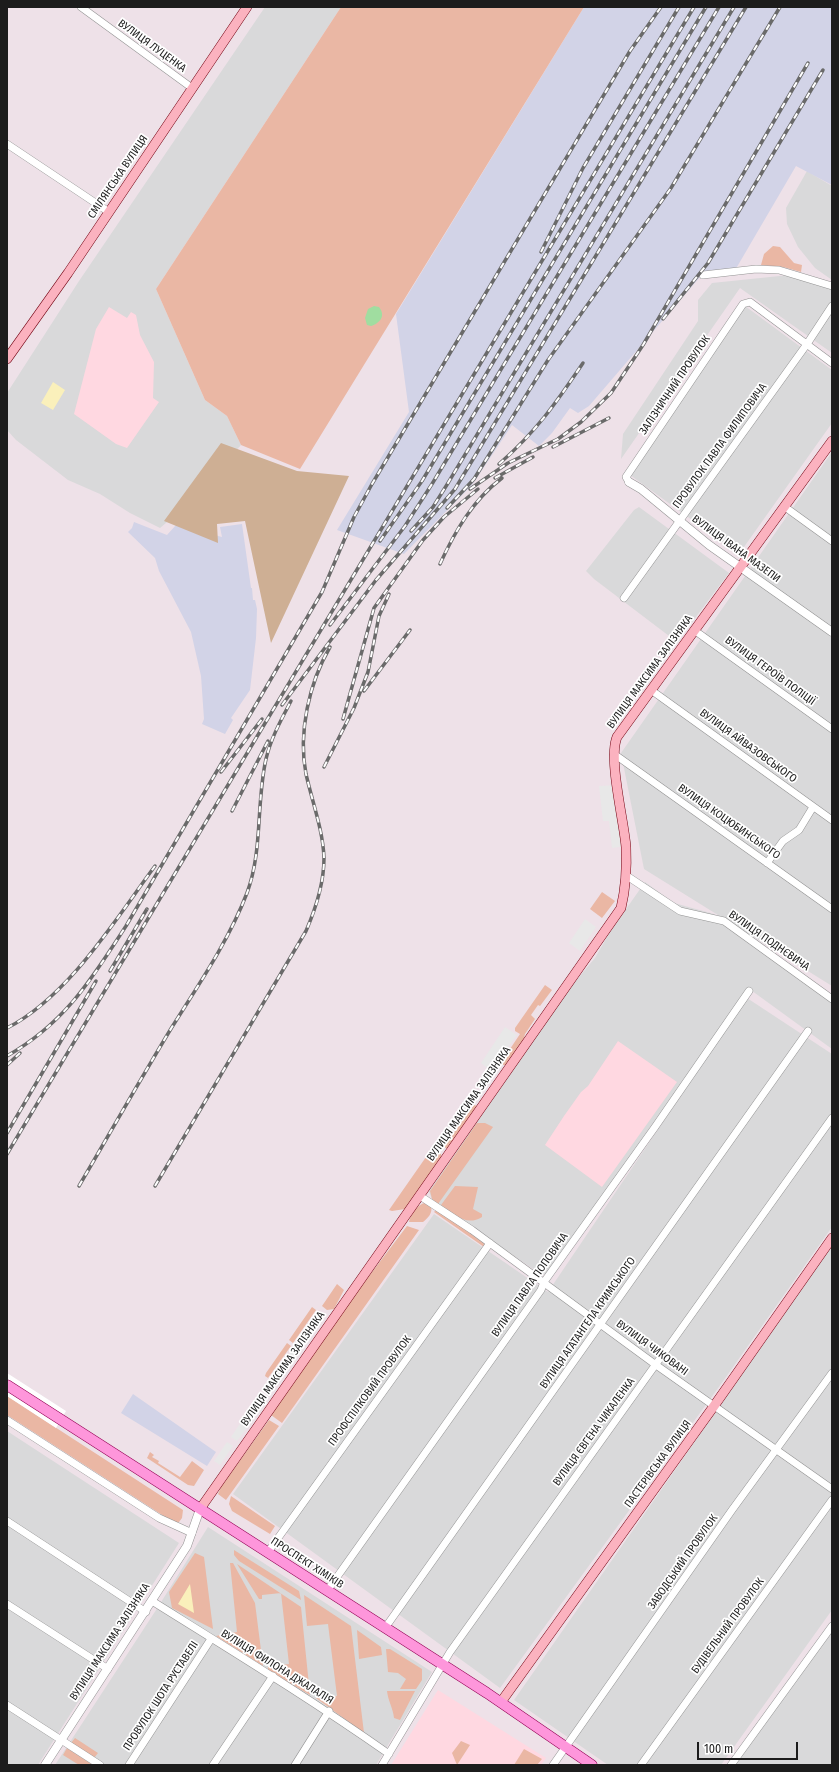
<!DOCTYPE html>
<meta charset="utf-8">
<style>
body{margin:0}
#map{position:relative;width:839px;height:1772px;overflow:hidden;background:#eee1e8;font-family:"Fira Sans Condensed",sans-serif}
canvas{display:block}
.frame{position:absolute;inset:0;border:8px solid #1c1c1c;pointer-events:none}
.scale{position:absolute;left:697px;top:1742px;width:101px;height:18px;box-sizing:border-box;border:2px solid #1c1c1c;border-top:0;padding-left:5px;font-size:12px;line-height:14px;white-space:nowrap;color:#1c1c1c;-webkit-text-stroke:3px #fff;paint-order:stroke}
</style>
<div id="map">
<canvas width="839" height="1772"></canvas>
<div class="frame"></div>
<div class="scale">100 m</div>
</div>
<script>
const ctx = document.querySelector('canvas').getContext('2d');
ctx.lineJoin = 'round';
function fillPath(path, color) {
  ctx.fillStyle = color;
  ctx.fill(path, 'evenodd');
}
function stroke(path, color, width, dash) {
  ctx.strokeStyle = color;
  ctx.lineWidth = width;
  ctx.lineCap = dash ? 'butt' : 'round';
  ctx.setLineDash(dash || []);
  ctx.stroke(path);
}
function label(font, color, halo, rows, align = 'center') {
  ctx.font = font + ' "Fira Sans Condensed",sans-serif';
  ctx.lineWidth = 3.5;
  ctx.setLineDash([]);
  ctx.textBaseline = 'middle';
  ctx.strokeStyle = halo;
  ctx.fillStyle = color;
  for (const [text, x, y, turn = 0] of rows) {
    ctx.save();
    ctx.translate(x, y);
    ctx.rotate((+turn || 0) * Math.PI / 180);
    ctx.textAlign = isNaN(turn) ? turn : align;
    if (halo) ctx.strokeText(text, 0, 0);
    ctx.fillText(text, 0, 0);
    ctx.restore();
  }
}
fillPath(new Path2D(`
 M 265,7 L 341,7 L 156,289 L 205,400 L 227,416 L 241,445 L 185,507 L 160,528 L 130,513 L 100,494 L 68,480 L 16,440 L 7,430 L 7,393 L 79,281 Z
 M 807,171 L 832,186 L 832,280 L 815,268 L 798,247 L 787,224 L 786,208 Z
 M 799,274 L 832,290 L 832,353 L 740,288 L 621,459 L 623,434 L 698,321 L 698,300 L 712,283 Z
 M 745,306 L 832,370 L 832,423 L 739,554 L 630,475 Z
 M 832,452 L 832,986 L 644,869 L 621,753 Z
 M 639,507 L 729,573 L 677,642 L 594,579 L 586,571 L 634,510 Z
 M 645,882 L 674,903 L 714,914 L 832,997 L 832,1049 L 748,988 L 623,1166 L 547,1273 L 542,1275 L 432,1200 L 429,1191 L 568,990 L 595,958 L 610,932 Z
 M 747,998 L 832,1054 L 832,1227 L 721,1384 L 500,1688 L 233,1494 L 434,1214 L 548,1292 Z
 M 832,1246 L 832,1610 L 721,1765 L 608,1765 L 514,1700 Z
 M 7,1431 L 179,1543 L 38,1765 L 7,1765 Z
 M 208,1527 L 432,1672 L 376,1765 L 55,1765 L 158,1607 Z
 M 832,1631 L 832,1765 L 735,1765 Z`), '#d9d9da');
fillPath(new Path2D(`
 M 584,7 L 832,7 L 832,185 L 796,166 L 734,272 L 700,277 L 589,406 L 578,413 L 570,408 L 552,433 L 539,446 L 512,425 L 472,485 L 404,554 L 337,530 L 409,412 L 396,314 Z
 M 134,522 L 167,535 L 176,525 L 222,537 L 220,527 L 242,524 L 251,588 L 252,588 L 253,600 L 255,600 L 257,609 L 256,638 L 250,690 L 231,718 L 233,720 L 225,734 L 202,724 L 204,719 L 201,676 L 191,632 L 159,571 L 155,558 L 128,532 L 132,528 Z
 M 133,1394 L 216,1452 L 207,1466 L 121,1413 Z`), '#d2d3e7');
fillPath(new Path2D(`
 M 109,307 L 127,318 L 131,312 L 136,315 L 140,335 L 154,362 L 153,398 L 159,402 L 127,448 L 116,444 L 74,414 L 96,329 Z
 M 618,1041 L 677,1082 L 602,1187 L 545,1145 L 564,1116 L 581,1092 L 588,1086 Z
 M 438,1690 L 546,1758 L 541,1765 L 391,1765 Z`), '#ffd8e1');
fillPath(new Path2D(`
 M 341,7 L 584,7 L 300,469 L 241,445 L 227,416 L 205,400 L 156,289 Z
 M 773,246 L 780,247 L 794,263 L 802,265 L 801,272 L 783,267 L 761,265 L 764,254 Z
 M 602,892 L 615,901 L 602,918 L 590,909 Z
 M 545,985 L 552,990 L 540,1006 L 538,1005 L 531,1015 L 535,1019 L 525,1034 L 523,1042 L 507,1065 L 503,1065 L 502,1061 L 520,1034 L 515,1031 L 515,1028 Z
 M 474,1105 L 477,1106 L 448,1148 L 445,1148 L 445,1145 Z
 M 477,1123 L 485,1123 L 493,1127 L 438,1204 L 432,1199 L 430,1191 Z
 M 433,1147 L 441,1154 L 441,1159 L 405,1209 L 392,1211 L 389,1210 Z
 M 455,1186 L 478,1187 L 473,1209 L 482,1214 L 482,1217 C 466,1227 454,1214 441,1205 Z
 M 424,1203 L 431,1206 C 433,1213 428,1218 423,1222 L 409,1222 C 410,1216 417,1205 424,1203 Z
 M 437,1209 L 485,1244 L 484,1247 L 434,1212 Z
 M 407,1226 L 419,1230 L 282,1423 L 271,1415 L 360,1288 Z
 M 337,1284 L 344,1290 L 334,1309 L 327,1310 L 322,1306 Z
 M 312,1307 L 316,1310 L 293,1343 L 289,1340 Z
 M 287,1343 L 291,1346 L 268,1378 L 265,1376 L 266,1373 Z
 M 7,1396 L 183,1510 L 182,1518 L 179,1522 L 173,1522 L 7,1415 Z
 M 269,1420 L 279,1426 L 226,1500 L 218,1494 L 221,1487 Z
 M 150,1452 L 154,1455 L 152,1457 L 159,1461 L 158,1463 L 180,1477 L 192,1461 L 204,1470 L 194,1486 L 188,1485 L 147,1458 Z
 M 231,1496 L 275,1526 L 270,1534 L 232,1511 L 229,1504 Z
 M 234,1550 L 299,1591 L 301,1600 L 239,1561 L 234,1555 Z
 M 195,1553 L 204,1557 L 213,1629 L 172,1608 L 169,1592 Z
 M 230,1563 L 233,1563 L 255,1603 L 263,1666 L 216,1636 L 237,1632 Z
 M 237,1564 L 301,1607 L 310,1695 L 268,1670 L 268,1667 L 289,1664 L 281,1593 L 262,1595 L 262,1599 L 259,1599 Z
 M 304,1595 L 351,1626 L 364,1733 L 316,1698 L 337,1696 L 328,1624 L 307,1626 Z
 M 357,1630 L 381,1647 L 382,1655 L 359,1659 Z
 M 386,1649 L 390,1649 L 422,1669 L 422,1680 L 416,1689 L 400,1689 L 406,1679 L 398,1673 L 388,1672 Z
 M 387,1691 L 415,1691 L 400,1720 L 394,1718 C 393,1708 388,1701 387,1691 Z
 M 75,1738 L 98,1753 L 94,1758 L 71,1743 Z
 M 461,1741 L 470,1745 L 457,1765 L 452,1753 Z
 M 67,1748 L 93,1765 L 79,1765 L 63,1755 Z
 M 524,1749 L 542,1759 L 537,1765 L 514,1765 Z`), '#eab7a4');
fillPath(new Path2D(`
 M 221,443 L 297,471 L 349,476 L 271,643 L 245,521 L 217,524 L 218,543 L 164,521 Z`), '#ceaf94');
fillPath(new Path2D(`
 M 53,382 L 65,390 L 53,410 L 41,403 Z
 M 190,1584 L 194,1613 L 178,1604 Z`), '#faf0bb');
fillPath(new Path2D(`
 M 618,785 L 626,846 L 612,848 L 609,821 L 603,821 L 599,786 Z
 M 585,919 L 596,927 L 580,951 L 569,943 Z
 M 505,1027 L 517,1035 L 491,1071 L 481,1063 Z
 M 469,1096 L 475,1101 L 442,1148 L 437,1141 Z
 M 319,1312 L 325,1317 L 279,1383 L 275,1384 L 271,1380 Z
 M 254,1403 L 262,1408 L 237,1441 L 231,1437 Z
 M 227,1442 L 233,1446 L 220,1465 L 214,1461 Z`), '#e8e8e8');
fillPath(new Path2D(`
 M 374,306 L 379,307 C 386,316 380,323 371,326 L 367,325 L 365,318 L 368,309 Z`), '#a0dda0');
fillPath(new Path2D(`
 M 7,1373 L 66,1411 L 56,1428 L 7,1396 Z`), '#fff');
const minor = new Path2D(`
 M 81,7 L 192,88
 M 7,144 L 109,212
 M 703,275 L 756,269 L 779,270 L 832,286
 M 629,482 L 626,477 L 743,304 L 750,302 L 832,363
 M 785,507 L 832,541
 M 624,598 L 807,344 L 832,306
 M 694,630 L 832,729
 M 651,690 L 832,820
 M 614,754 L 832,909
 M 767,863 L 783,841 L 799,830 L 813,807
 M 627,876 L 680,911 L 724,921 L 832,999
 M 420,1196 L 472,1230 L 656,1365 L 832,1489
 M 7,1420 L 159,1518 L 192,1533
 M 7,1521 L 146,1612
 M 268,1552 L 490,1243
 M 327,1591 L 541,1290 L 544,1282 L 655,1127 L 749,991
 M 152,1601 C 232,1651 312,1700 389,1754
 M 7,1604 L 108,1669
 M 385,1628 L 808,1031
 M 7,1705 L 100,1765
 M 129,1765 L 211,1639
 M 213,1765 L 273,1676
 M 295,1765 L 329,1711
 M 382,1765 L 450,1652 L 832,1118
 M 553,1765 L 732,1510 L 832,1373
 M 641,1765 L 832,1500
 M 731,1765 L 832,1626`);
const tertiary = new Path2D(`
 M 629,482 L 641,489 L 709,545 L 832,632
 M 45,1765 L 187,1546 L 200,1509`);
const secondary = new Path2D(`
 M 7,359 L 68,273 L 247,7
 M 200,1509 L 621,908 C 626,887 627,868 626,847 C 624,821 608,759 617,737 L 832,441
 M 501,1702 L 714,1406 L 832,1238`);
const primary = new Path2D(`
 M 7,1385 L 487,1693 L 592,1765`);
stroke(minor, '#939393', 8);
stroke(tertiary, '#939393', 9);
stroke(secondary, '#730211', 10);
stroke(primary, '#930054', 11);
stroke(minor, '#fff', 7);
stroke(tertiary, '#fff', 8);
stroke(secondary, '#fbb2bf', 9);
stroke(primary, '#fe96db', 10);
const rail = new Path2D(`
 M 541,252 L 583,168 L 679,7
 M 663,319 L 708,263 L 823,70
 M 553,447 L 609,418
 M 499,464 C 536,432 556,403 583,363
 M 495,478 L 533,457
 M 470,489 L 508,463 L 558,439 L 581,422 L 611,393 L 643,345 L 808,63
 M 447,508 L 474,479 L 548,360 L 671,188 L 780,7
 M 411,531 L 433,507 L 448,483 L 734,7
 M 380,541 L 422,481 L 706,7
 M 440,564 C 455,531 473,500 502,478
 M 330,625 L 405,526 L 432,484 L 719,7
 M 364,691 L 410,630
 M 282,705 L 376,580 L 455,489 L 746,7
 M 343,719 L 374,608 L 423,540 L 444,517 L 478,489
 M 324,767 L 354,708 L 368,672 L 379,616 L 389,594
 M 221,772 L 262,719
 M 232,811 L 268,741
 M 110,971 L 147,909
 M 7,1028 C 68,997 115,920 155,866
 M 7,1056 C 65,1023 91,980 126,926 L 322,592 L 354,517 L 372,484 L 630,51 L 661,7
 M 7,1065 L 20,1053
 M 7,1133 L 96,981
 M 7,1154 L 694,7
 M 79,1186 C 110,1133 140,1080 172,1027 C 199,984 229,940 247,893 C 263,850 256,803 266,759 C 271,738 281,720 291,701
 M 155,1186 L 306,931 C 316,908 324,883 324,858 C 323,830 312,801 306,774 C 298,733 309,683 330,647`);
stroke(rail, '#6a6a6a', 3.5);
stroke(rail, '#fff', 2, [6]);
label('11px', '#1c1c1c', '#fff', [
 ["ВУЛИЦЯ ЛУЦЕНКА",152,46,36],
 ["СМІЛЯНСЬКА ВУЛИЦЯ",118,177,-56],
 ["ЗАЛІЗНИЧНИЙ ПРОВУЛОК",675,385,-56],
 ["ПРОВУЛОК ПАВЛА ФИЛИПОВИЧА",720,446,-54],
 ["ВУЛИЦЯ ІВАНА МАЗЕПИ",736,549,36],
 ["ВУЛИЦЯ ГЕРОЇВ ПОЛІЦІЇ",770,671,36],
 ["ВУЛИЦЯ МАКСИМА ЗАЛІЗНЯКА",650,672,-54],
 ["ВУЛИЦЯ АЙВАЗОВСЬКОГО",748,746,36],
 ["ВУЛИЦЯ КОЦЮБИНСЬКОГО",729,822,35],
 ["ВУЛИЦЯ ПОДНЄВИЧА",769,941,35],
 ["ВУЛИЦЯ МАКСИМА ЗАЛІЗНЯКА",469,1104,-55],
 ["ВУЛИЦЯ ПАВЛА ПОПОВИЧА",530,1285,-55],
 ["ВУЛИЦЯ АГАТАНГЕЛА КРИМСЬКОГО",588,1323,-55],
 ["ВУЛИЦЯ ЧИКОВАНІ",652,1348,36],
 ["ВУЛИЦЯ МАКСИМА ЗАЛІЗНЯКА",283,1369,-55],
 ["ПРОФСПІЛКОВИЙ ПРОВУЛОК",370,1391,-54],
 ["ВУЛИЦЯ ЄВГЕНА ЧИКАЛЕНКА",594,1432,-54],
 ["ПАСТЕРІВСЬКА ВУЛИЦЯ",658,1464,-54],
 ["ЗАВОДСЬКИЙ ПРОВУЛОК",683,1562,-55],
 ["ПРОСПЕКТ ХІМІКІВ",307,1563,33],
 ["БУДІВЕЛЬНИЙ ПРОВУЛОК",728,1626,-54],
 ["ВУЛИЦЯ МАКСИМА ЗАЛІЗНЯКА",110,1642,-57],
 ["ВУЛИЦЯ ФИЛОНА ДЖАЛАЛІЯ",277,1667,32],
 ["ПРОВУЛОК ШОТА РУСТАВЕЛІ",161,1696,-57]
]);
</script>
